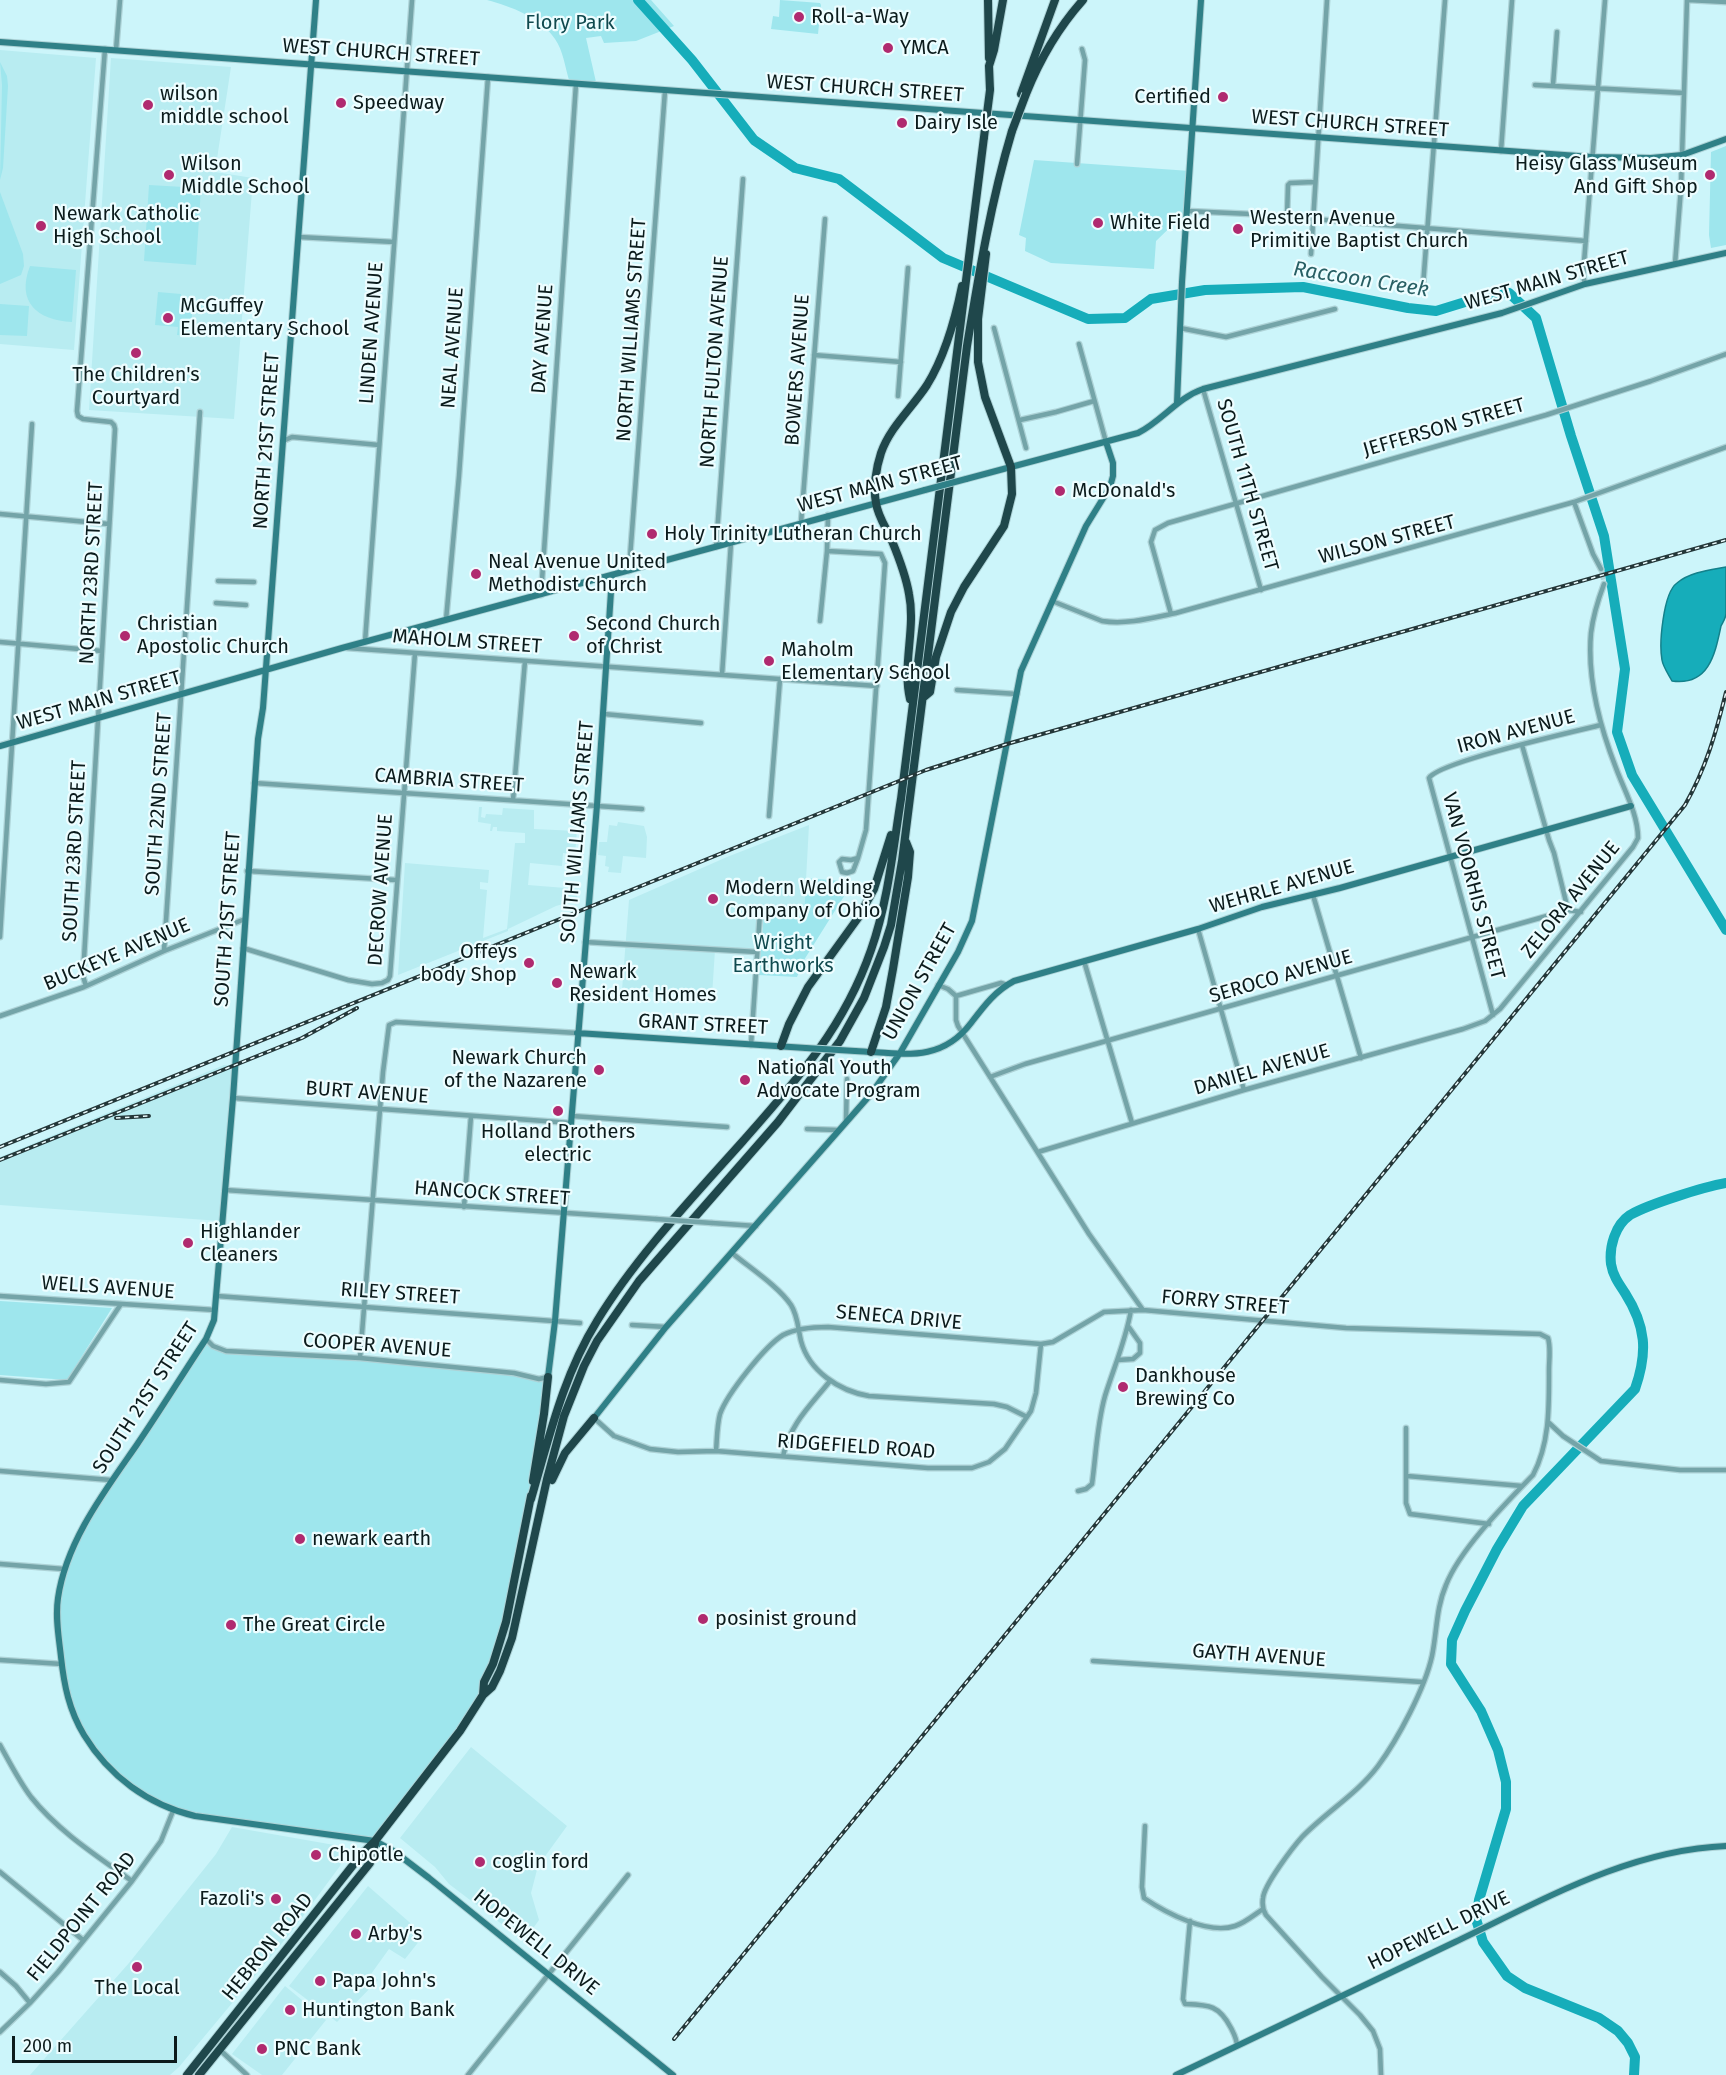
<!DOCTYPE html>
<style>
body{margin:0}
#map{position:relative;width:1726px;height:2075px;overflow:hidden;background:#ccf5fa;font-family:"Fira Sans",sans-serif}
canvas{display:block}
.scale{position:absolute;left:12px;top:2036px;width:165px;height:27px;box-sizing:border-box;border:3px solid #0b1b1c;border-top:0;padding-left:8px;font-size:18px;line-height:21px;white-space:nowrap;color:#0b1b1c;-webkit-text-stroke:4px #edfdff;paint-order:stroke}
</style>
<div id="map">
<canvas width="1726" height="2075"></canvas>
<div class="scale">200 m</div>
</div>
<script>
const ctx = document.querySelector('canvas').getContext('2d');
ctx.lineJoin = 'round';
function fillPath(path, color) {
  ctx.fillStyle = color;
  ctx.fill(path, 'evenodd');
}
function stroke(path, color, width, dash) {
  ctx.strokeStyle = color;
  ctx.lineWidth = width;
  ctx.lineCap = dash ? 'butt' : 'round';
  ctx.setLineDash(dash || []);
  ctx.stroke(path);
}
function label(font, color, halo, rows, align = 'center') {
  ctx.font = font + ' "Fira Sans",sans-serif';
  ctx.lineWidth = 4.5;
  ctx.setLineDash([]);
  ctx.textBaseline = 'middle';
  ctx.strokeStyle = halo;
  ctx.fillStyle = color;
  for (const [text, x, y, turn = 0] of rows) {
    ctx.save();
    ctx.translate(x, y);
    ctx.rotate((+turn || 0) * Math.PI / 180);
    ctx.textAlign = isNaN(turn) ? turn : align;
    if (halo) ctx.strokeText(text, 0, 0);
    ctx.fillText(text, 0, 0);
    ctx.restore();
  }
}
fillPath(new Path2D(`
 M 0,50 L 96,58 L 74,350 L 0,344 Z
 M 111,58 L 231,67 L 215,172 L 253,178 L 234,419 L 89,410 Z
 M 479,807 L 482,807 L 481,817 L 485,818 L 486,814 L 502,815 L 503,808 L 534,810 L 534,829 L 577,831 L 575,854 L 563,853 L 562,866 L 530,863 L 528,885 L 578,889 L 577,900 L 556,906 L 508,929 L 508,931 L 398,975 L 405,863 L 489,870 L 488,883 L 480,882 L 480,889 L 487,890 L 483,938 L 507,929 L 515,843 L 525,843 L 525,833 L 497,831 L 497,827 L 493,827 L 492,831 L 490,831 L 491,824 L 478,822 Z
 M 618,822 L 644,826 L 647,837 L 646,858 L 623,856 L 621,873 L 608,872 L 609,867 L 605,866 L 606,856 L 598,855 L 599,842 L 607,842 L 609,825 L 617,826 Z
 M 809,825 L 804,916 L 760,913 L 757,952 L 715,950 L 712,996 L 622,990 L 629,900 L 727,857 Z
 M 224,1065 L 232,1066 L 220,1221 L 0,1205 L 0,1157 Z
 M 471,1747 L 567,1826 L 538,1866 L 531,1893 L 539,1920 L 524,1941 L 449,1884 L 435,1867 L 400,1838 Z
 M 232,1827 L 340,1846 L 343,1855 L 340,1866 L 292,1931 L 179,2067 L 170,2075 L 30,2075 L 129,1963 L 216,1854 Z
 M 368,1886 L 424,1935 L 405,1959 L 389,1949 L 371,1974 L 378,1980 L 337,2022 L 289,1986 Z
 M 285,1986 L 326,2020 L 282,2075 L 262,2075 L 232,2054 Z`), '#b8ecf1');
fillPath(new Path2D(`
 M 487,0 L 651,0 L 674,26 L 636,41 L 604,43 L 601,36 L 586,38 L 596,82 L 569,80 C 565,67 563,50 555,39 C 540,17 512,7 487,0 Z
 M 780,0 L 820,3 L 821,5 L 818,34 L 771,29 L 773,16 L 779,17 Z
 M 0,62 L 7,76 L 8,86 L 3,168 L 0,180 L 2,85 Z
 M 1726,146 L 1726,245 L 1711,248 L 1709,235 L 1711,152 Z
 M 1034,160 L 1190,171 L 1187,211 L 1156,241 L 1154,269 L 1051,263 L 1025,251 L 1026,238 L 1019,235 Z
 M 149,185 L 201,188 L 196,265 L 144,261 Z
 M 0,192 L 23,254 L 24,266 L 21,275 L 0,284 Z
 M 30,266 L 76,270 L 72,322 C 37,320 16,302 30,266 Z
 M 158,292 L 181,294 L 180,304 L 193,305 L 190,336 L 177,335 L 178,327 L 155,325 Z
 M 0,304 L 29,306 L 27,336 L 0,335 Z
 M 806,878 L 853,882 L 804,960 L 797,977 L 759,975 L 764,913 L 804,916 Z
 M 0,1301 L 112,1308 L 67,1380 L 0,1375 Z
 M 206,1339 L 226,1351 L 360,1358 L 473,1369 L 529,1377 L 548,1377 L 531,1499 L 506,1622 L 483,1695 L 375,1841 L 173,1811 L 118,1776 L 81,1730 L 63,1680 L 58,1598 L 77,1540 Z`), '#9ee6ed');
const water = new Path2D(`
 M 1726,567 C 1726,582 1726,598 1726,613 C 1726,618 1723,622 1721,626 C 1715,654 1709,686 1672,681 C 1669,675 1663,667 1662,660 C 1659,644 1663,593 1677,583 C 1690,572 1710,570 1726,567 Z`);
fillPath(water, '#16adba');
stroke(water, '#13818b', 1.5);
stroke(new Path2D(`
 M 638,0 L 692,60 L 754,140 L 795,168 L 839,179 L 943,258 L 1088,319 L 1125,318 L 1151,299 L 1205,290 L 1303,287 L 1408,308 L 1436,311 L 1491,294 L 1509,293 L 1536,318 L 1571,436 L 1604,536 L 1625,669 L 1617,732 L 1632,775 L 1726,930
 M 1634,2075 L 1635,2057 L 1628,2043 L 1618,2031 L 1599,2018 L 1525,1988 L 1507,1976 L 1483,1942 L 1476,1919 L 1479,1900 L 1506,1809 L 1506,1782 L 1498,1750 L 1481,1711 L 1451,1664 L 1452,1640 L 1465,1611 L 1497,1549 L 1523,1506 L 1635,1389 C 1648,1352 1646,1326 1625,1293 C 1619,1284 1613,1276 1611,1264 C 1609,1247 1615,1225 1630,1215 C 1649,1204 1704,1187 1726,1183`), '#16adba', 10);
stroke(new Path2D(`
 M 1601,569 L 1604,584`), '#afd4d9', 4.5, [4.5, 2]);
const street = new Path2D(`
 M 1688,0 L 1726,2
 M 116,50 L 120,0
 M 1535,85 L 1684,93
 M 1553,85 L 1557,32
 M 1501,151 L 1512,0
 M 1077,164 L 1085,60 L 1082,49
 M 1187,211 L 1251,214 L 1586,241
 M 1287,217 L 1288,185 L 1290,183 L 1314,182
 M 299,237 L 394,242
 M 1311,254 L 1327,0
 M 1675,264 L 1681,188 L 1687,0
 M 1585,284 L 1583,275 L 1605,0
 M 1423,286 L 1445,0
 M 994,328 L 1026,448
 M 1180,328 L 1226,337 L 1335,309
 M 1079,344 L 1106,442
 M 814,355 L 901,362
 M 1203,389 L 1261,590
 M 898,396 L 908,268
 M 1020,420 L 1056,412 L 1094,401
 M 283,441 L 292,437 L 379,445
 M 1574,502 L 1593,554 L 1601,569
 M 0,514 L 109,524
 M 801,523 L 825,219
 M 716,547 L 743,179
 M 827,551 L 881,554 L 885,563 L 866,830 L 858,858 L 851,860 L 842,859 L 839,862 L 842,872 L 847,873 L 853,871 L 858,858
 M 629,571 L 665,91
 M 218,581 L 254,582
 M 541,595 L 576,84
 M 1052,601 L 1102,621 C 1126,625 1152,618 1176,613 L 1574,502 L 1726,447
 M 216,603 L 246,605
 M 1171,614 L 1151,542 L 1155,530 L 1168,523 L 1546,415 L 1651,381 L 1726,354
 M 446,620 L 459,476 L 488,77
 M 820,621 L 827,551 L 828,515
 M 0,642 L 102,651
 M 365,642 L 412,0
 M 347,648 L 877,686
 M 722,675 L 731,543
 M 957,690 L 1017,694
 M 604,714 L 701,723
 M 1522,745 L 1549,840 L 1554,853 L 1568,910
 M 254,783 L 642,809
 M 513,800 L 525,661
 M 769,816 L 780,679
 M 247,871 L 396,880
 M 1313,895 L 1361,1058
 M 1198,929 L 1244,1090
 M 0,937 L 32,424
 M 585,942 L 757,952
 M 243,948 L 348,980 L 372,984 L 382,983 L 388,980 L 390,976 L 415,653
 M 164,951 L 200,412
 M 1084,961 L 1132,1123
 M 938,985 L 948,989 L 956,996 L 956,1020 L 958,1026 L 1089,1234 L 1143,1310 L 1346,1328 L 1540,1334 L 1548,1338 C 1551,1348 1549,1360 1549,1370 C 1549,1406 1550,1443 1533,1475 C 1506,1503 1460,1549 1446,1585 C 1436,1608 1437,1632 1432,1656 C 1425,1688 1398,1739 1378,1766 C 1357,1794 1326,1812 1302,1837 C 1293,1847 1264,1885 1263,1898 C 1262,1904 1263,1910 1266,1915 L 1322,1977 L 1360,2015 L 1373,2031 L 1380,2049 L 1381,2075
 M 86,986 L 83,976 L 115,429 L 114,425 L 111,422 L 83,419 L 78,416 L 77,411 L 105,49
 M 956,996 L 1001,983 L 1007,985
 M 1493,1015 L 1429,778 C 1438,762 1576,731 1601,725
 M 0,1016 L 84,987 L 164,951 L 245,919
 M 751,1045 L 760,913
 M 990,1077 L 1025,1064 L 1568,910 L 1581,912
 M 233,1098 L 571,1123
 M 572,1116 L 727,1127
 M 846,1121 L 847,1079
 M 807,1129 L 838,1130
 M 1038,1152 L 1244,1090 L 1463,1029 L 1485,1021 L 1500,1009 L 1633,847 L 1638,838 C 1638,814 1624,790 1616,768 C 1600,727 1587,678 1591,633 C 1593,616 1598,600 1604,584
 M 225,1190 L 656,1219
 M 464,1207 L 471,1116
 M 712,1223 L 756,1226
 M 732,1253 C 750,1268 778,1286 791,1305 C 798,1316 798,1329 801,1341 C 809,1371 839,1391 869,1396 L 994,1404 L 1007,1407 L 1027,1417
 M 0,1296 L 215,1310
 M 217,1296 L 580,1323
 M 632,1325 L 666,1327
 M 206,1339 L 213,1346 L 226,1351 L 360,1358 L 514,1373 L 539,1379 L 548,1377
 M 360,1358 L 383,1072 L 389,1025 L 396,1022 L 577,1033
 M 1118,1360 L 1133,1359 L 1140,1353 L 1140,1343 L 1128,1326
 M 0,1380 L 46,1384 L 69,1382 L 121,1304
 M 594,1418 L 614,1436 L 650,1449 L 678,1452 L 716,1451 L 928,1468 L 972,1468 L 989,1462 L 1005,1449 L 1031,1411 L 1036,1393 L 1041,1344
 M 1548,1422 L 1563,1436 L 1601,1461 L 1680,1470 L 1726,1470
 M 1406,1428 L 1406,1503 L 1410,1514 L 1489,1524
 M 716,1451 C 717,1439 717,1425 720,1414 C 727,1394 765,1346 783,1335 C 797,1328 814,1327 828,1327 L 1041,1344 L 1053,1342 L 1104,1312 L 1143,1310
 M 783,1456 C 790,1424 810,1406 830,1381
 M 0,1471 L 111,1480
 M 1407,1476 L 1522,1486
 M 1078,1491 L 1086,1489 L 1092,1484 C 1096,1455 1097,1424 1105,1396 C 1114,1367 1126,1340 1131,1310
 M 0,1564 L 64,1569
 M 0,1660 L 62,1664
 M 1093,1661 L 1422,1682
 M 0,1745 C 10,1763 19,1781 31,1797 C 58,1831 97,1856 132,1881
 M 1145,1826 L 1142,1887 L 1144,1898 C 1166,1913 1208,1935 1235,1926 C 1245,1923 1254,1915 1263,1909
 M 0,1872 L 83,1940
 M 1190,1921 L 1183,1999 L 1185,2004 C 1209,2005 1219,2005 1231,2028 C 1234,2034 1237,2039 1237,2046
 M 0,1972 L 16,1986 L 30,2003
 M 0,2032 L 30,2003 L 58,1972 L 132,1881 L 161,1841 L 173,1811
 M 220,2050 L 247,2075
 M 468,2075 L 628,1875`);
const secondary = new Path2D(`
 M 316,0 L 263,708 L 258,739 L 233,1098 L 214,1320 L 206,1339 C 182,1375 160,1411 136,1446 C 104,1492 66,1542 58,1598 C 55,1618 59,1638 61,1657 C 64,1685 69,1710 84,1735 C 109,1776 148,1805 195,1816 L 375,1841 L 395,1852 L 429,1878 L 673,2075
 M 0,42 L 1592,157 L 1651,158 L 1682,155 L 1726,139
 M 1177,403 L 1182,282 L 1201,0
 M 966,479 L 1138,433 C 1162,421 1177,398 1203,389 L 1502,313 L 1585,284 L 1726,253
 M 0,746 L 342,648 L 925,490
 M 577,1033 L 806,1048
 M 855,1051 C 901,1053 940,1064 971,1023 C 984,1006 995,991 1014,981 L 1198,929 L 1262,907 L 1340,888 L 1631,806
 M 548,1377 L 555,1321 L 597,805 L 612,576
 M 594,1418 L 666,1327 L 871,1094 L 900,1053 L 958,952 L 972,921 L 1021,671 L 1086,526 L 1110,487 L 1113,476 L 1113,463 L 1106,442
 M 1176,2075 C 1269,2031 1362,1986 1455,1942 C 1541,1901 1628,1850 1726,1846`);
const highway = new Path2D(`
 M 988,0 L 989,58
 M 990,90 L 989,66 L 994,50 L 1003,0
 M 1021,94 L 1055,0
 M 1026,94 C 1040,59 1058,28 1083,0
 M 924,697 L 930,692 L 936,657 L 951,612 L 964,587 L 1004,526 L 1012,494 L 1011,467 L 985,397 L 978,362 L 978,319 L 986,254
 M 910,699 C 902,665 916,628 909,594 C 906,576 899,558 892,541 C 887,529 878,517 876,503 C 873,488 876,468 881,453 C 890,427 912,408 927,385 C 945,356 955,320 962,286
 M 781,1046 L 789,1024 L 808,987 L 858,918 L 874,889 L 891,835
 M 871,1052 L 886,1007 L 893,969 L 908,877 L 910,852 L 906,842
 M 552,1480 L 565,1453 L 594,1418
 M 533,1481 L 544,1414 L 548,1377
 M 531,1499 C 549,1438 563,1376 597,1321 C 636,1257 693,1197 743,1141 C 796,1081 844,1028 871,950 C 888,902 893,849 901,799 L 984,137
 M 483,1695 L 484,1682 L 493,1664 L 506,1622 L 531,1496
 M 187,2075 L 361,1855 L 375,1841 L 460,1731 L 483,1695 L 492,1687 L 500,1671 L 512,1638 L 547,1479 L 564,1416 L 584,1366 L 597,1341 L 639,1281 L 778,1122 L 840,1041 L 864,998 L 884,947 L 891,925 L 902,861 L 967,346 C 979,273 991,201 1012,131
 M 199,2075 L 370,1863 L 375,1843`);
stroke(street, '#add2d6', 7);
stroke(secondary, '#add2d6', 8);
stroke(highway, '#add2d6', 10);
stroke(street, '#74a4a8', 4.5);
stroke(secondary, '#2f8087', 6);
stroke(highway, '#1f474b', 8);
const rail = new Path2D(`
 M 116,1118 L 149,1116
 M 0,1147 L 926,770 L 1007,744 L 1726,540
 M 0,1160 L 302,1038 L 357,1008
 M 674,2039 L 1685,805 C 1706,768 1716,733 1726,692`);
stroke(rail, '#243739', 4);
stroke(rail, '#edfdff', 1.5, [4.5]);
const streetBridge = new Path2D(`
 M 656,1219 L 712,1223`);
const secondaryBridge = new Path2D(`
 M 925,490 L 966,479
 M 806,1048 L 855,1051`);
const highwayBridge = new Path2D(`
 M 1012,131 L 1026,94
 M 984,137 L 990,90`);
stroke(streetBridge, '#add2d6', 7, []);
stroke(secondaryBridge, '#add2d6', 8, []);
stroke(highwayBridge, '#add2d6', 10, []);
stroke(streetBridge, '#74a4a8', 4.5);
stroke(secondaryBridge, '#2f8087', 6);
stroke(highwayBridge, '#1f474b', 8);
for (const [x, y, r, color] of [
 [799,17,6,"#b02a6f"],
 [888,48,6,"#b02a6f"],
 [1223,97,6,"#b02a6f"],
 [341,103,6,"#b02a6f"],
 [148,105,6,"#b02a6f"],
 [902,123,6,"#b02a6f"],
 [169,175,6,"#b02a6f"],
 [1710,175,6,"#b02a6f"],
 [1098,223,6,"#b02a6f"],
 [41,226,6,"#b02a6f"],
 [1238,229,6,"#b02a6f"],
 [168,318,6,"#b02a6f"],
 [136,353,6,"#b02a6f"],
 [1060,491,6,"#b02a6f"],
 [652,534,6,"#b02a6f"],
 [476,574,6,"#b02a6f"],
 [125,636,6,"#b02a6f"],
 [574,636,6,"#b02a6f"],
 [769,661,6,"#b02a6f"],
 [713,899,6,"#b02a6f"],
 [529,963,6,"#b02a6f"],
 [557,983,6,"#b02a6f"],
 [599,1070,6,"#b02a6f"],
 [745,1080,6,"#b02a6f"],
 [558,1111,6,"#b02a6f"],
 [188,1243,6,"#b02a6f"],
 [1123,1387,6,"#b02a6f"],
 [300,1539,6,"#b02a6f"],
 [703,1619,6,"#b02a6f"],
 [231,1625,6,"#b02a6f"],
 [316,1855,6,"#b02a6f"],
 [480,1862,6,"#b02a6f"],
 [276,1899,6,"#b02a6f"],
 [356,1934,6,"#b02a6f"],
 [137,1967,6,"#b02a6f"],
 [320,1981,6,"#b02a6f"],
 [290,2010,6,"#b02a6f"],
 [262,2049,6,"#b02a6f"]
]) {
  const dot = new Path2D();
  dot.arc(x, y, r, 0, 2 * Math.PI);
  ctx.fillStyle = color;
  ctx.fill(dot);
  stroke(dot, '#edfdff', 2);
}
label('20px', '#0b1b1c', '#edfdff', [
 ["Roll-a-Way",811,17],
 ["YMCA",900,48],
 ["wilson",160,94],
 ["middle school",160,117],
 ["Certified",1211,97,"right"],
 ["Speedway",353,103],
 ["Dairy Isle",914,123],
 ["Wilson",181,164],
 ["Middle School",181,187],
 ["Heisy Glass Museum",1698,164,"right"],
 ["And Gift Shop",1698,187,"right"],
 ["Newark Catholic",53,214],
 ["High School",53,237],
 ["Western Avenue",1250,218],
 ["Primitive Baptist Church",1250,241],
 ["White Field",1110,223],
 ["McGuffey",180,306],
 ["Elementary School",180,329],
 ["The Children's",136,375,"center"],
 ["Courtyard",136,398,"center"],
 ["McDonald's",1072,491],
 ["Holy Trinity Lutheran Church",664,534],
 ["Neal Avenue United",488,562],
 ["Methodist Church",488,585],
 ["Christian",137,624],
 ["Apostolic Church",137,647],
 ["Second Church",586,624],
 ["of Christ",586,647],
 ["Maholm",781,650],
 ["Elementary School",781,673],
 ["Modern Welding",725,888],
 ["Company of Ohio",725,911],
 ["Offeys",517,952,"right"],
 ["body Shop",517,975,"right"],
 ["Newark",569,972],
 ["Resident Homes",569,995],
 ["Newark Church",587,1058,"right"],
 ["of the Nazarene",587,1081,"right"],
 ["National Youth",757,1068],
 ["Advocate Program",757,1091],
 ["Holland Brothers",558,1132,"center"],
 ["electric",558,1155,"center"],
 ["Highlander",200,1232],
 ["Cleaners",200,1255],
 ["Dankhouse",1135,1376],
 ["Brewing Co",1135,1399],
 ["newark earth",312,1539],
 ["posinist ground",715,1619],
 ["The Great Circle",243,1625],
 ["Chipotle",328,1855],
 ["coglin ford",492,1862],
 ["Fazoli's",264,1899,"right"],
 ["Arby's",368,1934],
 ["Papa John's",332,1981],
 ["The Local",137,1988,"center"],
 ["Huntington Bank",302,2010],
 ["PNC Bank",274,2049]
], 'left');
label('20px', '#104a4f', '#edfdff', [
 ["Flory Park",570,23],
 ["Wright",783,943],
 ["Earthworks",783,966]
]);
label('20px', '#0b1b1c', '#edfdff', [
 ["WEST CHURCH STREET",381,53,4],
 ["WEST CHURCH STREET",865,89,4],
 ["WEST CHURCH STREET",1350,124,4],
 ["WEST MAIN STREET",1547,281,-16],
 ["NORTH WILLIAMS STREET",632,330,-86],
 ["LINDEN AVENUE",372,333,-86],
 ["DAY AVENUE",543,339,-86],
 ["NEAL AVENUE",453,348,-86],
 ["NORTH FULTON AVENUE",715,362,-86],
 ["BOWERS AVENUE",798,370,-86],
 ["JEFFERSON STREET",1444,428,-16],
 ["NORTH 21ST STREET",267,441,-86],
 ["WEST MAIN STREET",880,485,-15],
 ["SOUTH 11TH STREET",1247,485,74],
 ["WILSON STREET",1387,540,-15],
 ["NORTH 23RD STREET",92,573,-87],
 ["MAHOLM STREET",467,642,4],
 ["WEST MAIN STREET",99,701,-16],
 ["IRON AVENUE",1516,732,-15],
 ["CAMBRIA STREET",449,781,4],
 ["SOUTH 22ND STREET",159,804,-86],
 ["SOUTH WILLIAMS STREET",578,832,-85],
 ["SOUTH 23RD STREET",75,851,-87],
 ["VAN VOORHIS STREET",1473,886,75],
 ["WEHRLE AVENUE",1282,887,-16],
 ["DECROW AVENUE",381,890,-86],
 ["ZELORA AVENUE",1571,900,-51],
 ["SOUTH 21ST STREET",228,919,-86],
 ["BUCKEYE AVENUE",117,955,-23],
 ["SEROCO AVENUE",1281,977,-16],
 ["UNION STREET",920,982,-61],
 ["GRANT STREET",703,1025,3],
 ["DANIEL AVENUE",1262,1070,-16],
 ["BURT AVENUE",367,1093,4],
 ["HANCOCK STREET",492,1194,4],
 ["WELLS AVENUE",108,1288,4],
 ["RILEY STREET",400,1294,4],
 ["FORRY STREET",1225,1303,5],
 ["SENECA DRIVE",899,1318,5],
 ["COOPER AVENUE",377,1346,4],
 ["SOUTH 21ST STREET",146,1398,-57],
 ["RIDGEFIELD ROAD",856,1447,4],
 ["GAYTH AVENUE",1259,1656,4],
 ["FIELDPOINT ROAD",82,1917,-51],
 ["HOPEWELL DRIVE",1439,1931,-26],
 ["HOPEWELL DRIVE",536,1943,39],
 ["HEBRON ROAD",268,1947,-51]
]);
label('italic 21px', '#285f64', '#edfdff', [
 ["Raccoon Creek",1361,280,9]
]);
</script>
